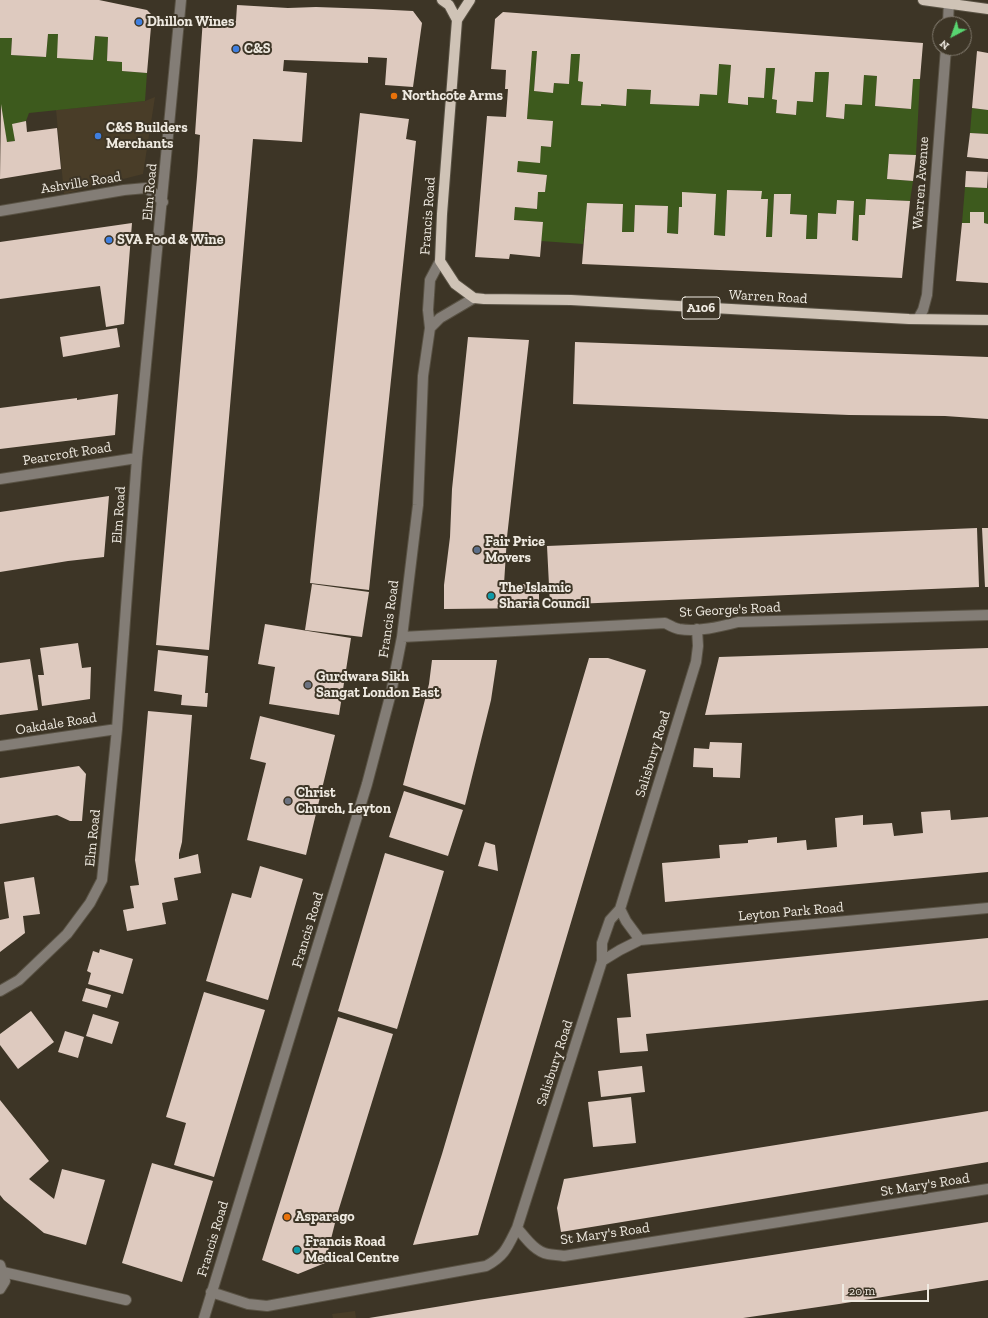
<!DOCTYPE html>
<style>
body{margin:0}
#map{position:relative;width:988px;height:1318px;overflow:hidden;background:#3d3526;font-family:"Zilla Slab",serif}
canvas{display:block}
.north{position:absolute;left:932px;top:16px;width:40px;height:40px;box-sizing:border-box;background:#3d3526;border:1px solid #847d71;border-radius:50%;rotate:221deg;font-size:11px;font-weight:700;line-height:16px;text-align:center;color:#efeae1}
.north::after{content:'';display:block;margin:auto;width:14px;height:18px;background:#58d570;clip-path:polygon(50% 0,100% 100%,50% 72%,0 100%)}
.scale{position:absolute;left:842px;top:1284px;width:87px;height:18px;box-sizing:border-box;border:2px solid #efeae1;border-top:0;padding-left:5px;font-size:12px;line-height:14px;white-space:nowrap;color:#efeae1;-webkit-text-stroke:3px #3d3526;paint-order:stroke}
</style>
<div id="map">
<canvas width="988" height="1318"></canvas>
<div class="north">N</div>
<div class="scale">20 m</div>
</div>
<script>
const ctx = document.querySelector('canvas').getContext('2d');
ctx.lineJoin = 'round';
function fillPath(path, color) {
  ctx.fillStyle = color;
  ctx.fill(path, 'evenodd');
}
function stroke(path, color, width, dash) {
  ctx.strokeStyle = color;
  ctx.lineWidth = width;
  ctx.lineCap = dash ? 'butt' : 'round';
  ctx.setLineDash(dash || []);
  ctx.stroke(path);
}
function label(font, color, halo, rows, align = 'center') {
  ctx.font = font + ' "Zilla Slab",serif';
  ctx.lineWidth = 4;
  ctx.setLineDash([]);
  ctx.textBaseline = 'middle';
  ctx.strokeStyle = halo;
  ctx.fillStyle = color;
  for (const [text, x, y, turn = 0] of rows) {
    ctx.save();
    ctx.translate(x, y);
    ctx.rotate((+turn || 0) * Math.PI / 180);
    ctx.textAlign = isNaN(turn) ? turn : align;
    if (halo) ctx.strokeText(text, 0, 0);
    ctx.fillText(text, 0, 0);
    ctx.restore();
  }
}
fillPath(new Path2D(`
 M 155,97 L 143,174 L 64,194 L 56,110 L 145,101 Z
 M 355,1311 L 356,1318 L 333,1318 L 332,1314 Z`), '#493d28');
fillPath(new Path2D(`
 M 48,34 L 58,34 L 93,60 L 95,36 L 108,37 L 107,61 L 122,62 L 122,71 L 147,73 L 145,101 L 29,113 L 26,121 L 13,124 L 15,141 L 7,142 L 0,105 L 0,38 L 12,38 L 11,55 L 46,57 Z
 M 532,51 L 537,51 L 534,91 L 553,93 L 554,83 L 569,84 L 571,54 L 580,54 L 583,82 L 582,105 L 601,106 L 601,104 L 625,106 L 627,89 L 651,90 L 650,104 L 699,106 L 700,94 L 719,64 L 731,65 L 728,103 L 747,105 L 748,97 L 764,98 L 766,68 L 775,68 L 772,99 L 777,100 L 776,113 L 796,115 L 797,101 L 813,102 L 815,72 L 829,72 L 826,117 L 844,119 L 845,104 L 862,105 L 864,75 L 877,76 L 875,106 L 911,109 L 913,79 L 920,79 L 916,155 L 889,154 L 887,179 L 913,181 L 910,201 L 866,199 L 865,215 L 859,215 L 858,241 L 852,240 L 854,201 L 837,200 L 836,214 L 818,213 L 817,239 L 806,239 L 807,215 L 790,214 L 791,195 L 774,194 L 772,237 L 766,237 L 768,199 L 761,199 L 761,191 L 727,190 L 725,236 L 714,235 L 715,194 L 683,193 L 682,207 L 679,207 L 678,234 L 667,233 L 668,206 L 635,205 L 634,232 L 622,232 L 623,204 L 587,203 L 586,229 L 584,229 L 583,244 L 541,241 L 543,222 L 514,220 L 515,207 L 537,209 L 538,192 L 545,192 L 547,175 L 517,172 L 518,161 L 541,146 L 551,147 L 553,121 L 527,119 Z
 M 972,108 L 988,110 L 988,134 L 970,133 Z
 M 965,187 L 988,188 L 988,224 L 984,223 L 984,212 L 970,212 L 970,223 L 962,223 Z`), '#3d5a1d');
fillPath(new Path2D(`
 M 0,0 L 99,0 L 147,10 L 152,15 L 147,73 L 122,71 L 122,62 L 107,61 L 108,37 L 95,36 L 93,60 L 57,58 L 58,34 L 48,34 L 46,57 L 11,55 L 12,38 L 0,38 Z
 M 237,5 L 288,8 L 316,7 L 373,9 L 413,11 L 422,23 L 413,87 L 385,85 L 387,58 L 368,57 L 368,63 L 284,60 L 283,71 L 307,73 L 302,142 L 253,139 L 209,650 L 156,645 L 197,177 L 200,135 L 195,134 L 203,18 L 236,21 Z
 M 503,12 L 923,43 L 920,79 L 913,79 L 911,109 L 875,106 L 877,76 L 864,75 L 862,105 L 845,104 L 844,119 L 826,117 L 829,72 L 815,72 L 813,102 L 797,101 L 796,115 L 776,113 L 777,100 L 772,99 L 775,68 L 766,68 L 764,98 L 748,97 L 748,105 L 728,103 L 731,65 L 719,64 L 717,95 L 700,94 L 699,106 L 650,104 L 651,90 L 627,89 L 626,106 L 601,104 L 601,106 L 581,105 L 583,82 L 578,81 L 580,54 L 571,54 L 569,84 L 554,83 L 553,93 L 534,91 L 537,51 L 532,51 L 527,119 L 553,121 L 551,147 L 541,146 L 540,163 L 518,161 L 517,172 L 547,175 L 545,192 L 538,192 L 537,209 L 515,207 L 514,220 L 543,222 L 540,257 L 510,254 L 509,259 L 475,257 L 487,116 L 506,117 L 508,89 L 505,89 L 506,70 L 491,69 L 495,19 Z
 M 977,51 L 988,53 L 988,110 L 972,108 Z
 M 1,104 L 7,142 L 15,141 L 12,124 L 26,121 L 27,132 L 57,128 L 61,169 L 0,179 Z
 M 360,113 L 409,119 L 406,139 L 416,141 L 369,590 L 310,583 Z
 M 970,133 L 988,134 L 988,159 L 967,157 Z
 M 889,154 L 916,155 L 913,181 L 887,179 Z
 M 966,171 L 988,172 L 987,188 L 965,187 Z
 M 727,190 L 762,191 L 761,199 L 768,199 L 766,237 L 772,237 L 774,194 L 791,194 L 790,214 L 807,215 L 806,239 L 817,239 L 818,213 L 836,214 L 837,200 L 854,201 L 852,240 L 858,241 L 859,215 L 865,215 L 866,199 L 910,201 L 902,278 L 582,264 L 587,203 L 623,204 L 622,232 L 634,232 L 635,205 L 668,206 L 667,233 L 678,234 L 679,207 L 682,207 L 682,192 L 716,194 L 714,235 L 725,236 Z
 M 970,212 L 984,212 L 984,223 L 988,224 L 988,283 L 956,281 L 962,223 L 970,223 Z
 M 132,223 L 124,324 L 106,327 L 100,286 L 0,299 L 0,242 Z
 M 117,328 L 120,347 L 63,357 L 60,337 Z
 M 468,337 L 529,340 L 507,537 L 504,584 L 539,584 L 539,608 L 444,609 L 444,585 L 450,537 L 452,489 Z
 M 575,342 L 988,357 L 988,419 L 945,416 L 849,415 L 573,404 Z
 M 118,394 L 115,435 L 0,449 L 0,408 L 77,398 L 77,400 Z
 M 109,496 L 104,557 L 68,561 L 0,572 L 0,512 Z
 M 977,528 L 979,587 L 550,605 L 547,546 Z
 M 982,528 L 988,528 L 988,587 L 985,587 Z
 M 312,584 L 369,592 L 362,637 L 305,630 Z
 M 265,624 L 351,638 L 339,715 L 269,704 L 275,667 L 258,664 Z
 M 78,643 L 82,668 L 91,667 L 90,699 L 42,706 L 38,675 L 44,675 L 40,648 Z
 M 988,648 L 988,706 L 705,715 L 719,657 Z
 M 158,650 L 208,656 L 205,693 L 208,693 L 207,707 L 181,705 L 182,695 L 154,691 Z
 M 589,658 L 608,658 L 646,670 L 478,1235 L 413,1245 L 442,1154 Z
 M 30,659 L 38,710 L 0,715 L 0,663 Z
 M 432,660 L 497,660 L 491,700 L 465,805 L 403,785 L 429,684 Z
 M 148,711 L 192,715 L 182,842 L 179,854 L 179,859 L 198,854 L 201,873 L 174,878 L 178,900 L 162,903 L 166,924 L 127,931 L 123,910 L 134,908 L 130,886 L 139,885 L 135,860 Z
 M 260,716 L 335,735 L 306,855 L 247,840 L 266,763 L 250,759 Z
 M 710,742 L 742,743 L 740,778 L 713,777 L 713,768 L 693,767 L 694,748 L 709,749 Z
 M 79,766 L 86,774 L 82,821 L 70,821 L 57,815 L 0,824 L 0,778 Z
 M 404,791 L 463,810 L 448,856 L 389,837 Z
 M 950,810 L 951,820 L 988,817 L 988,872 L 665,902 L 662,863 L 720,858 L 719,845 L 748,843 L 748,840 L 777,837 L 777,843 L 806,840 L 807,850 L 837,847 L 835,818 L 863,815 L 863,825 L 892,823 L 894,836 L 923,833 L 921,812 Z
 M 485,842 L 495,845 L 498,871 L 478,866 Z
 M 385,853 L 444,871 L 397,1029 L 338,1011 Z
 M 260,866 L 303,879 L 268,1000 L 206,981 L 232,893 L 251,898 Z
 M 34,877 L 40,914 L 23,916 L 25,933 L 0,952 L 0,920 L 9,918 L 4,882 Z
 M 988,938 L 988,1000 L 646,1034 L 648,1051 L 620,1053 L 617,1018 L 631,1017 L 627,974 Z
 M 100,949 L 133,959 L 123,994 L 88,984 L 91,973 L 87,971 L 93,951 L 99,953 Z
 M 86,988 L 111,995 L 107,1008 L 82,1001 Z
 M 204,992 L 265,1010 L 214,1177 L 174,1165 L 186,1123 L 166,1117 Z
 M 31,1011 L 54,1042 L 18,1069 L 0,1045 L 0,1034 Z
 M 93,1014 L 119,1022 L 112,1044 L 86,1036 Z
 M 338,1017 L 393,1034 L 337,1215 L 325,1263 L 298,1274 L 262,1260 Z
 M 65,1031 L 84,1037 L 78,1058 L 58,1052 Z
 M 642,1066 L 645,1092 L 601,1097 L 598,1071 Z
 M 631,1097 L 636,1143 L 593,1147 L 588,1102 Z
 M 0,1100 L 49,1161 L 29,1179 L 54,1199 L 62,1169 L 105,1180 L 86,1245 L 44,1233 L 4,1200 L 0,1195 Z
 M 988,1111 L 988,1162 L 561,1232 L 557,1208 L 564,1179 Z
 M 152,1163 L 213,1181 L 182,1282 L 122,1263 Z
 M 988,1222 L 988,1280 L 839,1304 L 743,1318 L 369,1318 L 478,1300 Z`), '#decabf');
const minor = new Path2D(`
 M 948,24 L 949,0
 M 0,211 L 124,190 L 146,188 L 155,194 L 163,202
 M 918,319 L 923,310 L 927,295 L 946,48
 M 430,328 L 440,318 L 474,298
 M 0,479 L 137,458
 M 402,637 L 665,623 C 669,625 674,628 679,629 C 698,632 719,627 738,622 L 988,615
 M 0,746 L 117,729
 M 620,909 L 626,921 L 640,940
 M 602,961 L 620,950 L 640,940 L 988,908
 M 0,991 L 19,980 L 67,934 L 90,903 L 102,880 L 117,729 L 137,458 L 181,0
 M 517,1228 C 525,1237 535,1252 548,1254 C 554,1255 559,1255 564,1256 L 988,1189
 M 0,1265 L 5,1281 L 0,1289
 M 3,1272 L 126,1300
 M 211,1292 L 248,1304 L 267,1306 L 486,1266 C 505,1256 508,1246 517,1228 L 602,961 L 602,943 L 610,920 L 620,909 L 696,662 L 698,646 L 697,629
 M 204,1318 L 367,784 L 391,693 L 402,637 L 418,505 L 423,376 L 430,328 L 428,310 L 430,280 L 440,261`);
const major = new Path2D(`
 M 442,0 L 449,5 L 457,20
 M 470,0 L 457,20 L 442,214 L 440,261 L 455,284 L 474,298 L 484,299 L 571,300 L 909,319 L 988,320
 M 923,0 L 988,9`);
stroke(minor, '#595244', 12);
stroke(major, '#595244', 12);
stroke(minor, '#837d76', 10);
stroke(major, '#cfc3b6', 10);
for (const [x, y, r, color] of [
 [139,22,4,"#3f7fe0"],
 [236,49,4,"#3f7fe0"],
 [394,96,4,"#e8710a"],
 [98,136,4,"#3f7fe0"],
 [109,240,4,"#3f7fe0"],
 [477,550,4,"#5c6f8a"],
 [491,596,4,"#0f9aa8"],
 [308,685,4,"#6b7280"],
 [288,801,4,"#6b7280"],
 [287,1217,4,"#e8710a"],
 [297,1250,4,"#0f9aa8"]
]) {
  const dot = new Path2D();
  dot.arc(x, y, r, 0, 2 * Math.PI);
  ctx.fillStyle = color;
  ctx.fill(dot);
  stroke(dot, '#3d3526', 1.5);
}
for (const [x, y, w] of [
 [701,308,38]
]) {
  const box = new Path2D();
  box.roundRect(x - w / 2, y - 11, w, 22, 3);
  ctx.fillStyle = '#3d3526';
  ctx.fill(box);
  stroke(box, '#efeae1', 1);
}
label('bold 13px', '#efeae1', null, [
 ["A106",701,308]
]);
label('bold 14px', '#efeae1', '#3d3526', [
 ["Dhillon Wines",147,22],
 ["C&S",244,49],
 ["Northcote Arms",402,96],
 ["C&S Builders",106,128],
 ["Merchants",106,144],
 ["SVA Food & Wine",117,240],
 ["Fair Price",485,542],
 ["Movers",485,558],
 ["The Islamic",499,588],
 ["Sharia Council",499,604],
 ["Gurdwara Sikh",316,677],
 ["Sangat London East",316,693],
 ["Christ",296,793],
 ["Church, Leyton",296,809],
 ["Asparago",295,1217],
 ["Francis Road",305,1242],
 ["Medical Centre",305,1258]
], 'left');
label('14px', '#efeae1', '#3d3526', [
 ["Ashville Road",81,183,-9],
 ["Warren Avenue",921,183,-86],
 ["Elm Road",150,192,-85],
 ["Francis Road",428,216,-86],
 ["Warren Road",768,297,3],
 ["Pearcroft Road",67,454,-9],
 ["Elm Road",119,515,-86],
 ["St George's Road",730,610,-3],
 ["Francis Road",389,619,-82],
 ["Oakdale Road",56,724,-9],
 ["Salisbury Road",653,754,-73],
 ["Elm Road",93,838,-84],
 ["Leyton Park Road",791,912,-5],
 ["Francis Road",308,930,-73],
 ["Salisbury Road",555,1063,-72],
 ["St Mary's Road",925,1185,-9],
 ["St Mary's Road",605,1234,-8],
 ["Francis Road",213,1239,-73]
]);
</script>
